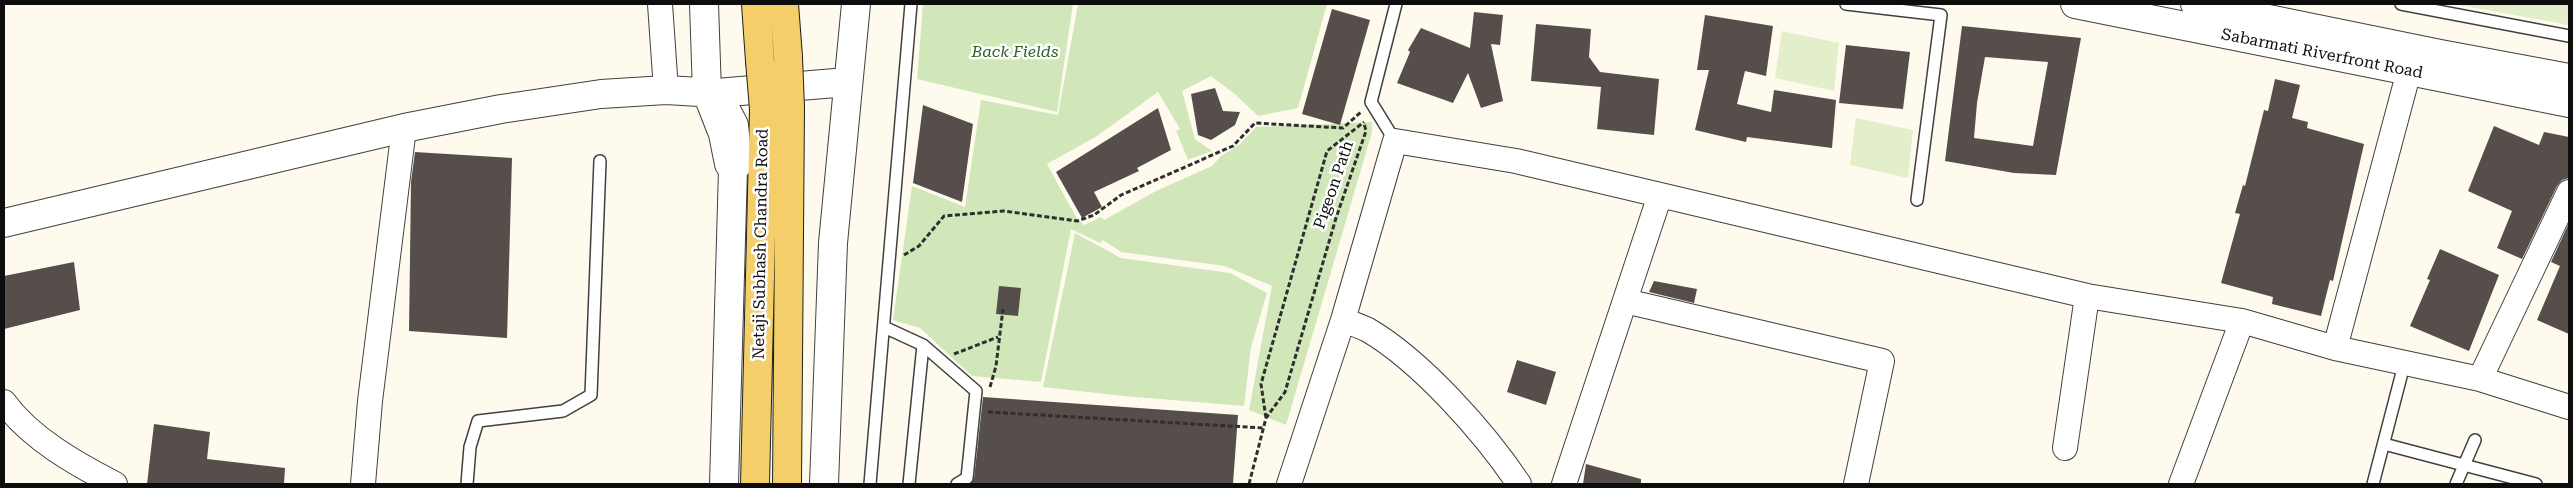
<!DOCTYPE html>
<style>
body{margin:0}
#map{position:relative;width:2573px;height:488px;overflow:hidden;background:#fefbee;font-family:"Roboto Serif",serif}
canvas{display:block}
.frame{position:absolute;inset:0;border:5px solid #0d0d0d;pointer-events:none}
</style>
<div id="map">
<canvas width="2573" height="488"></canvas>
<div class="frame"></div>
</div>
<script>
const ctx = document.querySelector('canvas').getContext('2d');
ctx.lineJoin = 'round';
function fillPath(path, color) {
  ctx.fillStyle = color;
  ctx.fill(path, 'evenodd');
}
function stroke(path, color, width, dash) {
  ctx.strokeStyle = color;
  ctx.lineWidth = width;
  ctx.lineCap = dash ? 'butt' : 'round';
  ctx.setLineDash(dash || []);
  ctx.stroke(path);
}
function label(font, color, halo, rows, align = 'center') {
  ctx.font = font + ' "Roboto Serif",serif';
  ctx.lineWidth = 5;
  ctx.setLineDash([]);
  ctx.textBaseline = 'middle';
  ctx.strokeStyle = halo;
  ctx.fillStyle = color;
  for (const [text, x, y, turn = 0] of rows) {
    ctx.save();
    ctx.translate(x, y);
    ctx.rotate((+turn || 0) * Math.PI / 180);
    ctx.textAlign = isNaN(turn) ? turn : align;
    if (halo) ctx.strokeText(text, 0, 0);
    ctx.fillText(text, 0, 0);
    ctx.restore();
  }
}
fillPath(new Path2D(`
 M 923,4 L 1073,4 L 1057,112 L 917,79 Z
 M 1078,4 L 1327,4 L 1298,108 L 1258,116 L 1236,95 L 1211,76 L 1182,91 L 1195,139 L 1212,151 L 1188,160 L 1176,131 L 1180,129 L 1158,92 L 1097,136 L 1047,164 L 1076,217 L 1084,225 L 1101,217 L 1104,220 L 1156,191 L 1212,166 L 1221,156 L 1240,144 L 1256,127 L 1372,122 L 1372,132 L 1286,425 L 1249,410 L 1272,286 L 1225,266 L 1121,252 L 1103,240 L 1100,243 L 1071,229 L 1041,382 L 972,376 L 920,328 L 893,320 L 912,186 L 965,207 L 981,100 L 1058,115 Z
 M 1075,233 L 1121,258 L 1230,273 L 1267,293 L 1251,347 L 1244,406 L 1123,396 L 1043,387 Z`), '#d2e7b9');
fillPath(new Path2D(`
 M 2453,4 L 2569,4 L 2569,25 Z
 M 1782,31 L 1839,43 L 1834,91 L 1775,78 Z
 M 1856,118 L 1913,130 L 1908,178 L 1850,165 Z`), '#e3efca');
fillPath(new Path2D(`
 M 1332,9 L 1370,20 L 1340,125 L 1302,114 Z
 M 1474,12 L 1503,15 L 1500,45 L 1491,44 L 1503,101 L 1481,108 L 1468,73 L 1453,103 L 1397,83 L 1410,52 L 1408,50 L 1421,28 L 1470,48 Z
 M 1705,15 L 1773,26 L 1766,76 L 1745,71 L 1737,104 L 1771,112 L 1774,90 L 1836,100 L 1832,148 L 1747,137 L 1746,142 L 1695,130 L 1709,70 L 1697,70 Z
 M 1536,24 L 1591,29 L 1589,57 L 1600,72 L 1659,79 L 1654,135 L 1597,129 L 1601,87 L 1531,81 Z
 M 1962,26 L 2081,38 L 2056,175 L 2014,173 L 1945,161 ZM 1985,57 L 2048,62 L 2033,146 L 1974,138 L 1977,103 Z
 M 1846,45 L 1910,52 L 1903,109 L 1839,103 Z
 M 2275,79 L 2300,85 L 2292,118 L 2308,122 L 2307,128 L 2364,144 L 2333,281 L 2330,280 L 2321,316 L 2272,304 L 2273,297 L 2221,283 L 2240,214 L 2235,213 L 2243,185 L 2245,186 L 2264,110 L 2268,111 Z
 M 1215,88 L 1223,111 L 1240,112 L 1235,125 L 1211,140 L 1198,135 L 1191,94 Z
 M 923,105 L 973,124 L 962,202 L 913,183 Z
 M 1158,108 L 1171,150 L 1137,168 L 1139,171 L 1094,192 L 1102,207 L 1082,218 L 1056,172 Z
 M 2494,126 L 2539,145 L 2544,132 L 2569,137 L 2569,178 L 2562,180 L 2557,186 L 2522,259 L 2497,248 L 2512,211 L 2468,191 Z
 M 415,152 L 512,158 L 507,338 L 409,331 L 411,182 Z
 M 2569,223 L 2569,334 L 2537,320 L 2560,266 L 2551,262 Z
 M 2440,249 L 2499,275 L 2469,351 L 2410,326 L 2430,280 L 2427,279 Z
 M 74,262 L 80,310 L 4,329 L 4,276 Z
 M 1654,281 L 1697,289 L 1694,303 L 1649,292 Z
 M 999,286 L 1021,288 L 1018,316 L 996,314 Z
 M 1517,360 L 1556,372 L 1546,405 L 1507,392 Z
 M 983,397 L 1238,415 L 1233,484 L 971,484 L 974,479 Z
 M 154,424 L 210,432 L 207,459 L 285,468 L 284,484 L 147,484 Z
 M 1586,464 L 1641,479 L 1641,484 L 1583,484 Z`), '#554e4a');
const service = new Path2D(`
 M 1846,4 L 1941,15 L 1917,200
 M 2401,4 L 2569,36
 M 1395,141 L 1371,102 L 1396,4
 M 884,327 L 923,345 L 909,484
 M 923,345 L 976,391 L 967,478 L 957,484
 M 2384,444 L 2536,484
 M 467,484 L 470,447 L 478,421 L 563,411 L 591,395 L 600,161
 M 870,484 L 911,4
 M 2373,484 L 2405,361
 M 2456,484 L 2475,440`);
const minor = new Path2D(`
 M 660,4 L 666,90
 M 1625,301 L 1882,361 L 1856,484
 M 1343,320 C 1351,323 1360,326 1368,330 C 1421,361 1485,433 1519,484
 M 2335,348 L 2409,71
 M 2480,379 L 2569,192
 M 4,402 C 30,438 76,464 115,484
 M 2065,448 L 2087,296
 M 363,484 L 370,401 L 404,128
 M 1289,484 L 1343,320 L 1395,141 L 1516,161 L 1660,195
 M 1564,484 L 1660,195 L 2087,296 L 2242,321 L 2335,348 L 2480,379 L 2569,407
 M 2181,484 L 2242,321`);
const tertiary = new Path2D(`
 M 704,4 L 707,93 L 723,134 L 729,164 L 733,169 L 738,164 L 734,125 L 717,93
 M 2075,4 L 2569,103
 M 2195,4 L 2440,54 L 2569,78
 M 4,223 L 404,128 L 501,109 L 601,94 L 666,90 L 717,93 L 847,82
 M 724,484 L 733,169
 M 824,484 L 833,243 L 856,4`);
const primary = new Path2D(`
 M 756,4 L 760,61
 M 784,4 L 788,57
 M 755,484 L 764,109
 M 787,484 L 790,108`);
stroke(service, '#404040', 14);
stroke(minor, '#404040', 26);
stroke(tertiary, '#404040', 30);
stroke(primary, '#1e1e1e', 30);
stroke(new Path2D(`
 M 904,255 L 919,246 L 944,216 L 1004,211 L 1077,221 L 1094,215 L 1121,195 L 1233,146 L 1255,123 L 1343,128 L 1361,112
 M 954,354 L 998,337
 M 990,387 L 996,366 L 1003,309
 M 988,412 L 1264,428
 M 1266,418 L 1261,384 L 1327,151 L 1364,122
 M 1249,484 L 1266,418 L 1285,392 L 1336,218 L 1366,131 L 1364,123`), '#2f2f2f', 3, [5, 2.5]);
stroke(service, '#fff', 11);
stroke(minor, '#fff', 24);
stroke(tertiary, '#fff', 28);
stroke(primary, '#f3ce69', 28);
const primaryBridge = new Path2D(`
 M 788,57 L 790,108
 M 760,61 L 764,109`);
stroke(primaryBridge, '#1e1e1e', 30, []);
stroke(primaryBridge, '#f3ce69', 28);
label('italic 16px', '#2f6220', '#fff', [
 ["Back Fields",1015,52]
]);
label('16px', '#0d0d0d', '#fff', [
 ["Sabarmati Riverfront Road",2322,54,11],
 ["Pigeon Path",1334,185,-71],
 ["Netaji Subhash Chandra Road",761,244,-89]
]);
</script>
